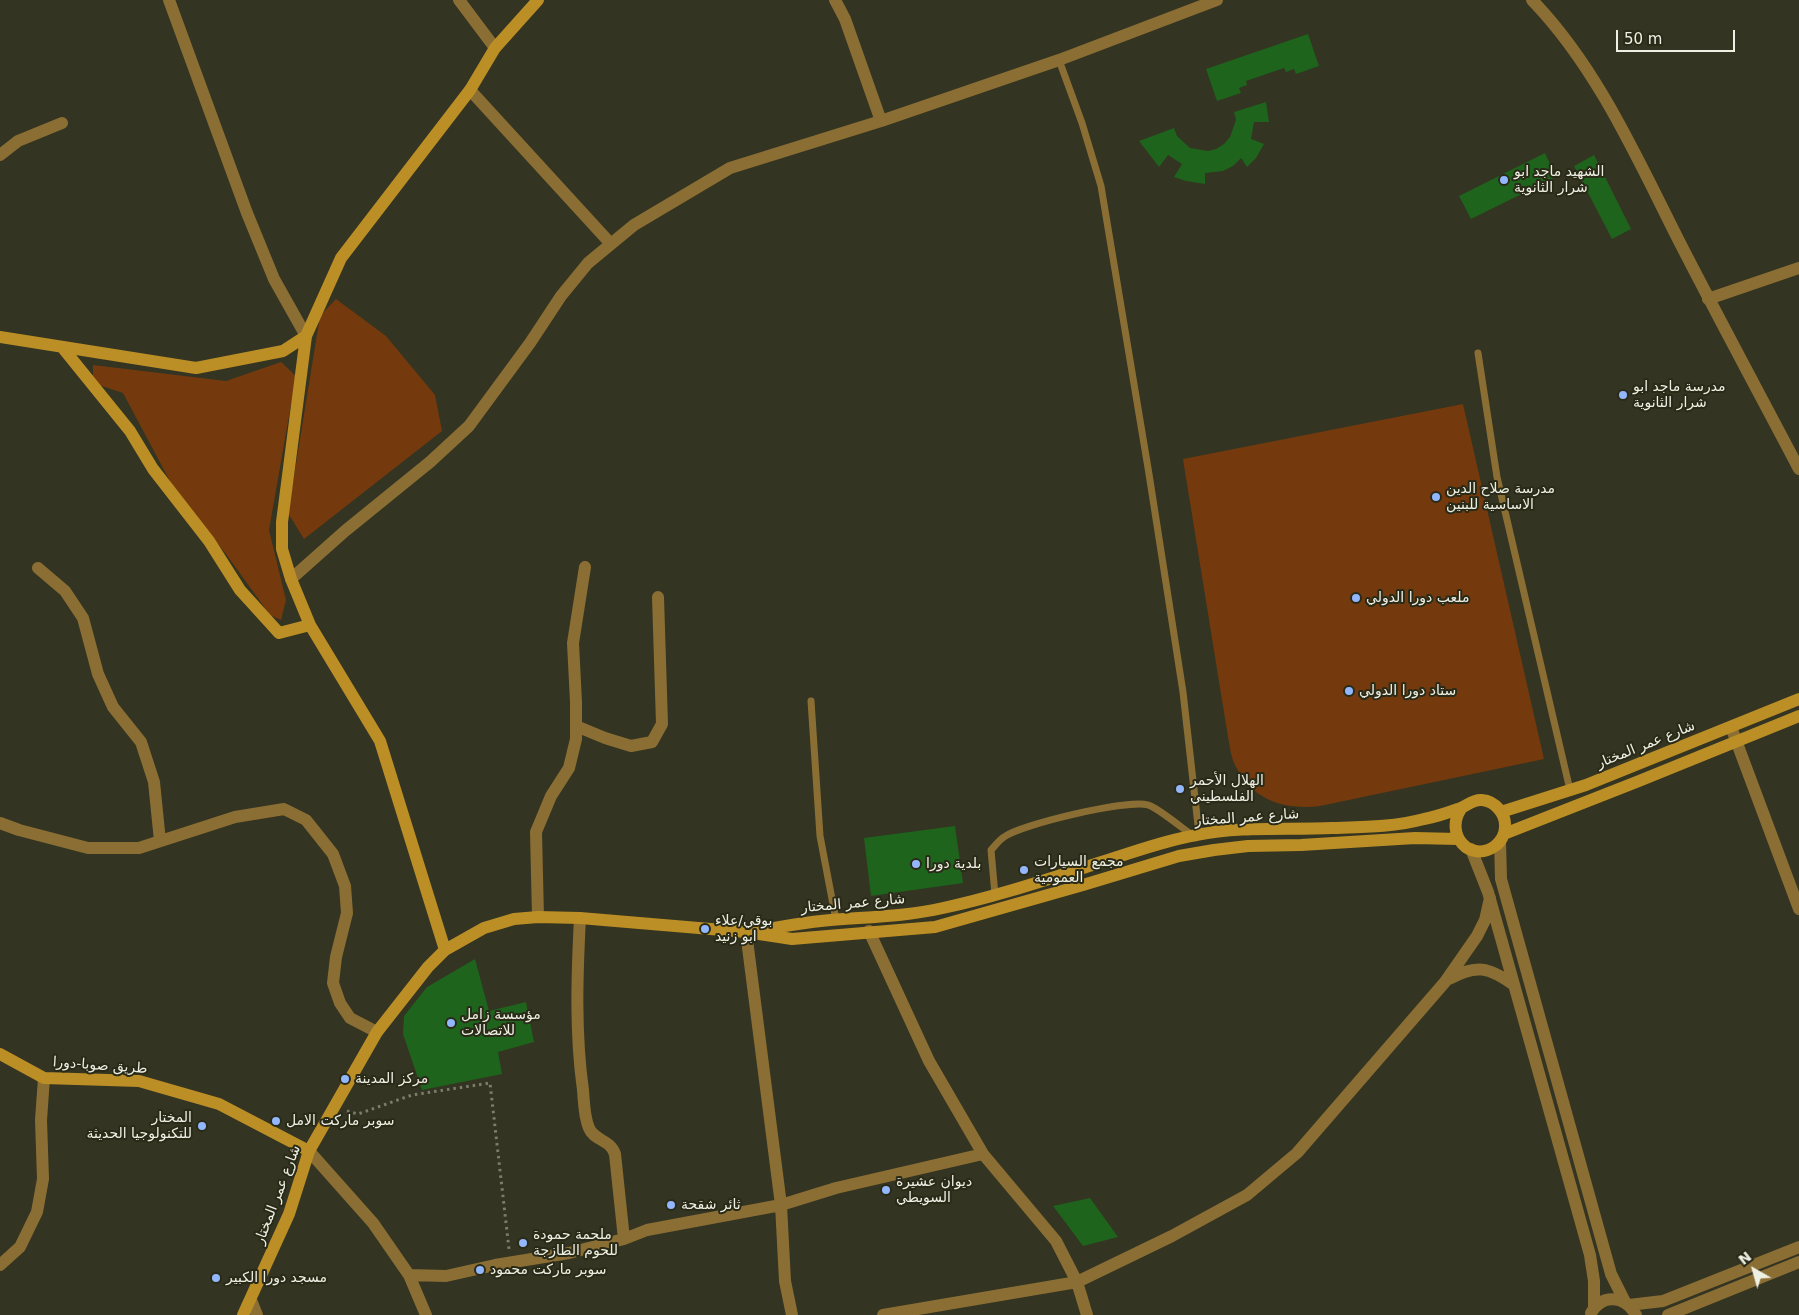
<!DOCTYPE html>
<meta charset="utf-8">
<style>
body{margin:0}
#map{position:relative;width:1799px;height:1315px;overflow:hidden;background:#333421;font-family:"DejaVu Sans",sans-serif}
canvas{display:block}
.north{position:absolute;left:1729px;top:1245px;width:50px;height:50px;-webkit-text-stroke:4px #292a17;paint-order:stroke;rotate:322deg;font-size:14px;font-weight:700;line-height:20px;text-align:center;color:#eff0e4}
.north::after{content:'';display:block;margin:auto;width:18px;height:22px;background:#eff0e4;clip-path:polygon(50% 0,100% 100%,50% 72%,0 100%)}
.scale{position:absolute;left:1616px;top:30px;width:119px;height:22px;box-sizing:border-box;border:2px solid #eff0e4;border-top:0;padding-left:6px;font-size:15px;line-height:18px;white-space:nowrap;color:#eff0e4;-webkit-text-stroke:4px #292a17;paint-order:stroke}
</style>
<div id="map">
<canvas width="1799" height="1315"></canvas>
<div class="north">N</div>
<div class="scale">50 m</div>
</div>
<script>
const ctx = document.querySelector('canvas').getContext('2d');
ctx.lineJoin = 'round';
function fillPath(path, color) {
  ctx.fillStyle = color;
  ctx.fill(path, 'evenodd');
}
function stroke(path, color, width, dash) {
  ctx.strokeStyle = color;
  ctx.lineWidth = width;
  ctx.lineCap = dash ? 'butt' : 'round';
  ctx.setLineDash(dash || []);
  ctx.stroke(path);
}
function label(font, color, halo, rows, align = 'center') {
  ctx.font = font + ' "DejaVu Sans",Vazirmatn,sans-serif';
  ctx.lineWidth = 4;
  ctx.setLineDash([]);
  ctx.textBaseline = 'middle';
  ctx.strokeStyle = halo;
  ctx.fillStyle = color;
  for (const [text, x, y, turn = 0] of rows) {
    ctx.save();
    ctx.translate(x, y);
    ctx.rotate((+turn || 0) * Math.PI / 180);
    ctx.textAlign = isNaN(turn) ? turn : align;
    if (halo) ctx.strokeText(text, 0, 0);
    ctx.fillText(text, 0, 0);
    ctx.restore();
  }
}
fillPath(new Path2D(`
 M 336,299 L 386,336 L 435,395 L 442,431 L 304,539 L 288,513 L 320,316 Z
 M 281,362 L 296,376 L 269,530 L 286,600 L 281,620 L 270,615 L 226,554 L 179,498 L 123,393 L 93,383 L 93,365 L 226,381 Z
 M 1463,404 L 1544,759 L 1320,806 C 1284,810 1254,801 1236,767 C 1231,758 1230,747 1228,737 L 1183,459 Z`), '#743a0e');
fillPath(new Path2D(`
 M 1308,34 L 1319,66 L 1296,74 L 1294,69 L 1286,72 L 1284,68 L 1246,81 L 1247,85 L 1239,88 L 1241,93 L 1217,101 L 1206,69 Z
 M 1266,102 L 1269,122 L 1254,122 L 1251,139 L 1264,144 L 1256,158 L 1247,167 L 1241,158 L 1233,166 L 1223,171 L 1205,173 L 1205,184 L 1186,181 L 1174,177 L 1182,164 L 1168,155 L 1159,167 L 1139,141 L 1174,128 L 1177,136 L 1190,148 L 1208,151 L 1216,149 L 1224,144 L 1230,137 L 1236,120 L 1234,112 Z
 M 1545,153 L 1556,177 L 1471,219 L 1459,196 Z
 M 1594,155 L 1631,229 L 1612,239 L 1574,166 Z
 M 955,826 L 963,883 L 871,896 L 864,838 Z
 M 475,959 L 489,1011 L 526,1002 L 534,1042 L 498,1052 L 502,1074 L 422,1090 L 403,1034 L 404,1016 L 427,987 Z
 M 1090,1198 L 1118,1237 L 1083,1246 L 1053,1206 Z`), '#1e641c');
stroke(new Path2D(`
 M 347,1111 L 358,1114 L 412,1095 L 490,1083 L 509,1249`), '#7c7d6d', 3, [2.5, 4]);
stroke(new Path2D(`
 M 1059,60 L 1082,123 L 1101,186 L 1149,474 L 1183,692 L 1199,834
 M 1478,353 L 1497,477 L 1570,790
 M 811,701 L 820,836 L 836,920
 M 995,895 L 991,850 C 995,846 999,840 1004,837 C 1022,824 1128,799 1148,805 C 1157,807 1183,829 1192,835`), '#8b6e34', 7);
stroke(new Path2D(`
 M 169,0 L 247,213 L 274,279 L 306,336
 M 459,0 L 495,48
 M 835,0 L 845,19 L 881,121
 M 1532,0 C 1597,67 1637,158 1679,241 C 1718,317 1759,393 1799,469
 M 470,90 L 611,244
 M 0,155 L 18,141 L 62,123
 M 1708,299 L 1799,268
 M 38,568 L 65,591 L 83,618 L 98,674 L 113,707 L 141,742 L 154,782 L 160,841
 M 291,579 L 345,531 L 430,462 L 469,426 L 530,343 L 561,296 L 588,263 L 634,225 L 730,168 L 881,121 L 1059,60 L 1217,0
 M 576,726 L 605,738 L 631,746 L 652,742 L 662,724 L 658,597
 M 1731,727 L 1799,909
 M 0,823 L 19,830 L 88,848 L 139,848 L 235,817 L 284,809 L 306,820 L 333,854 L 345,886 L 347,913 L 336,957 L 333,983 L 340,1003 L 350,1018 L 377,1032
 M 1500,841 L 1501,879 L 1611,1274 L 1625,1302
 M 1471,849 L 1488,892 L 1590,1255 L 1594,1281 L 1594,1308
 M 538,917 L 536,832 L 551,796 L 569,768 L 576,739 L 576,702 L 573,643 L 585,567
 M 580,918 C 577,975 575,1033 583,1090 C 584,1102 584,1117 589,1128 C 594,1141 610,1139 615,1154 L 624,1239
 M 869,931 L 929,1061 L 983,1154 L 1056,1241 L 1077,1282 L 1087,1315
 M 746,932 L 781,1205 L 785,1281 L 792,1315
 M 1449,979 C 1476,964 1489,967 1514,985
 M 309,1151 L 373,1223 L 409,1275 L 426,1315
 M 0,1265 L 20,1247 L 37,1212 L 43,1179 L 41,1120 L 44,1078
 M 409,1275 L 446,1276 L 495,1265 L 569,1253 L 624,1239 L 647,1230 L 781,1205 L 836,1188 L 983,1154
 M 251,1300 L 257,1315
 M 1629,1305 L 1663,1301 L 1799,1247
 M 1591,1313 C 1603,1293 1625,1296 1636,1315
 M 883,1315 L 1077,1282 L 1172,1236 L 1247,1195 L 1297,1153 L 1445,982 L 1477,936 L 1485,920 L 1490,898
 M 1668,1315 L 1799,1262`), '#8b6e34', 12);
stroke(new Path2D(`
 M 0,337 L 196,368 L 283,351 L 306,336
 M 62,347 L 130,431 L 153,469 L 209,541 L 240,590 L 279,633 L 310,625
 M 1501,812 L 1586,785 L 1799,699
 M 1504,834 L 1639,781 L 1799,716
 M 760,930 C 781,927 801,923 821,921 C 862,917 903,917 943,908 C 999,896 1054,877 1108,860 C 1137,851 1166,840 1197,835 C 1240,826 1288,830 1332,828 C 1363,827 1394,827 1424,819 C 1435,817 1447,813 1458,809 C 1466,807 1472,799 1482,800 C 1495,801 1506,814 1505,827 C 1505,834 1501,842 1495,846 C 1470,864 1444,834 1461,809
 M 445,950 L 380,741 L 310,625 L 291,579 L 282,549 L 282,522 L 306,336 L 341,258 L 470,90 L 495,48 L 538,0
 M 0,1054 L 44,1078 L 139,1081 L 219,1104 L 309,1151
 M 243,1315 L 289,1214 L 309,1151 L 377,1032 L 428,967 L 445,950 L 484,928 L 514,919 L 538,917 L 580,918 L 746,932 L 792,939 L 935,927 L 1083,885 L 1179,856 L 1214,850 L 1248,846 L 1301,845 L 1415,838 L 1458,839`), '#bc8e26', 12);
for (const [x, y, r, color] of [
 [1504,180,5,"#93b7fd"],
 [1623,395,5,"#93b7fd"],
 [1436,497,5,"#93b7fd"],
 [1356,598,5,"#93b7fd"],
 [1349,691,5,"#93b7fd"],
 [1180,789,5,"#93b7fd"],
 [916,864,5,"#93b7fd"],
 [1024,870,5,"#93b7fd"],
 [705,929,5,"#93b7fd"],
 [451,1023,5,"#93b7fd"],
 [345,1079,5,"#93b7fd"],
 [276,1121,5,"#93b7fd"],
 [202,1126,5,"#93b7fd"],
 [886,1190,5,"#93b7fd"],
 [671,1205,5,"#93b7fd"],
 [523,1243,5,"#93b7fd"],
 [480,1270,5,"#93b7fd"],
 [216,1278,5,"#93b7fd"]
]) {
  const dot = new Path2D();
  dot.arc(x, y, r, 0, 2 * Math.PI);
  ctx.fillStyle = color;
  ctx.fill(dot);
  stroke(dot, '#292a17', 2);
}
label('14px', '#eff0e4', '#292a17', [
 ["الشهيد ماجد ابو",1514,172],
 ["شرار الثانوية",1514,188],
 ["مدرسة ماجد ابو",1633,387],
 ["شرار الثانوية",1633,403],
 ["مدرسة صلاح الدين",1446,489],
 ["الاساسية للبنين",1446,505],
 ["ملعب دورا الدولي",1366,598],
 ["ستاد دورا الدولي",1359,691],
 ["الهلال الأحمر",1190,781],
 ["الفلسطيني",1190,797],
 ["مجمع السيارات",1034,862],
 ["العمومية",1034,878],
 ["بلدية دورا",926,864],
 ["بوقي/علاء",715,921],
 ["ابو زنيد",715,937],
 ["مؤسسة زامل",461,1015],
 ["للاتصالات",461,1031],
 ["مركز المدينة",355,1079],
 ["المختار",192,1118,"right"],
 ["للتكنولوجيا الحديثة",192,1134,"right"],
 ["سوبر ماركت الامل",286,1121],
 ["ديوان عشيرة",896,1182],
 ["السويطي",896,1198],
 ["ثائر شقحة",681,1205],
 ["ملحمة حمودة",533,1235],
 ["للحوم الطازجة",533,1251],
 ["سوبر ماركت محمود",490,1270],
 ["مسجد دورا الكبير",226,1278]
], 'left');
label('14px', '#eff0e4', '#292a17', [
 ["شارع عمر المختار",1646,745,-22],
 ["شارع عمر المختار",1247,818,-4],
 ["شارع عمر المختار",853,904,-5],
 ["طريق صوبا-دورا",100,1066,4],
 ["شارع عمر المختار",278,1195,-69]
]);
</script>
